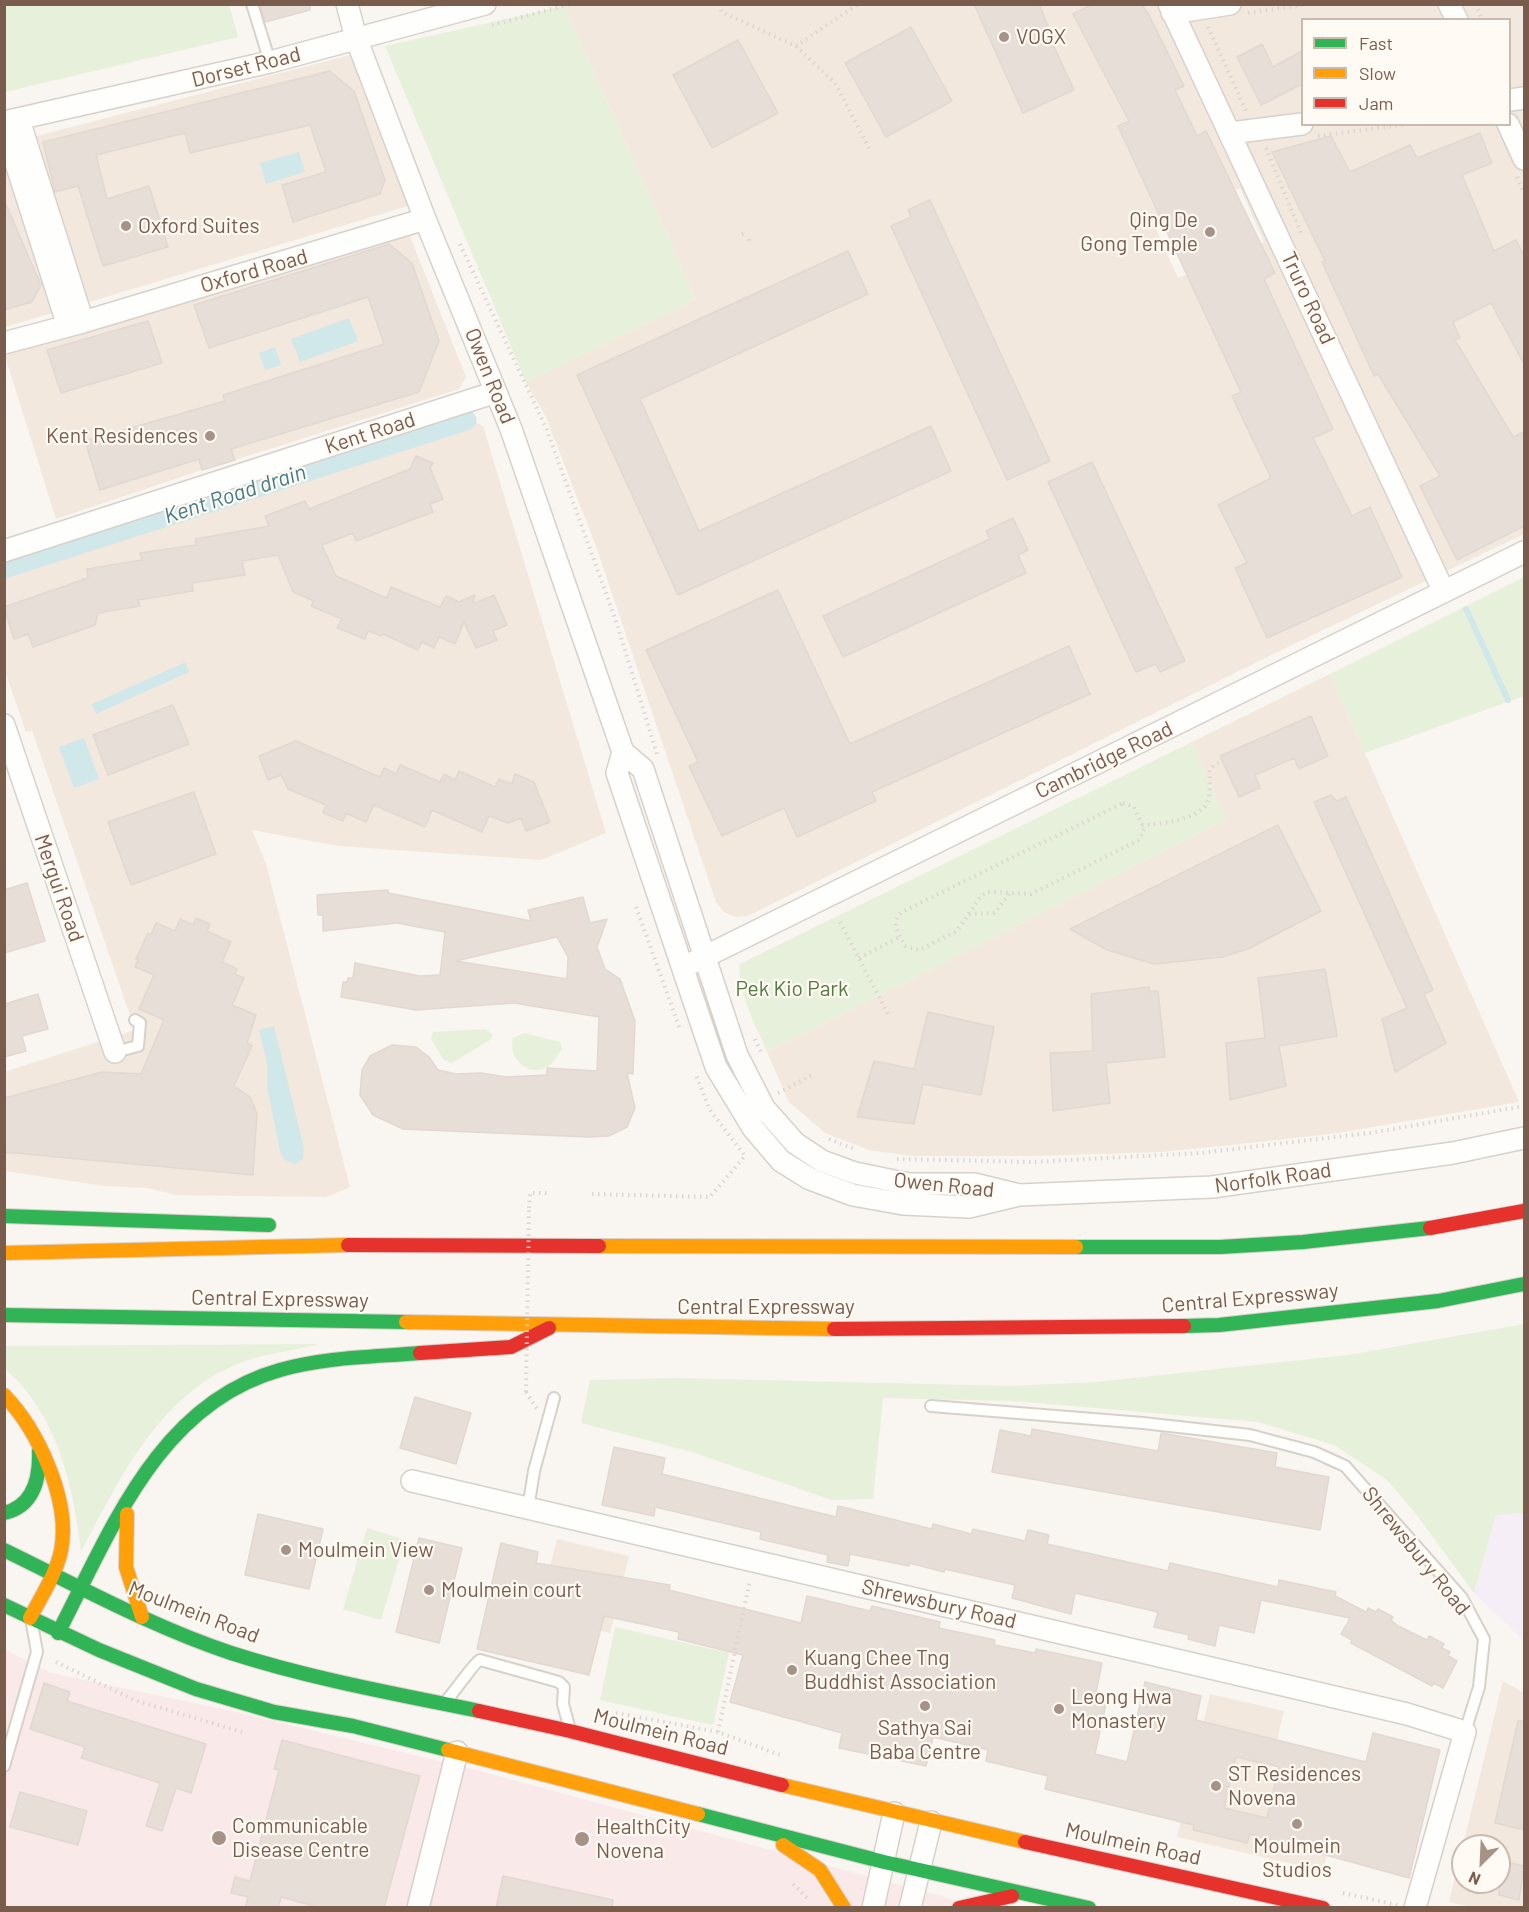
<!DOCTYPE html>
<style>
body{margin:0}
#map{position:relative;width:1529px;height:1912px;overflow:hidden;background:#f9f5f0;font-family:Barlow,sans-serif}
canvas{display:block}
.frame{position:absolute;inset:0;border:6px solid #7a5c4d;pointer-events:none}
.legend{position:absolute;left:1301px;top:18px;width:210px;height:108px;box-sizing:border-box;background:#fffaf3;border:2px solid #cabbb1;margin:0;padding:8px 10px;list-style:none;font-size:18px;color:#7a5c4d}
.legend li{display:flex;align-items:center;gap:12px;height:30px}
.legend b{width:30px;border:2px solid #cabbb1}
.north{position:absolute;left:1451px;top:1834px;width:60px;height:60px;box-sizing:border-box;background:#fffaf3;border:2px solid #cabbb1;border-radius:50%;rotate:204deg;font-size:16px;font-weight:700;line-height:24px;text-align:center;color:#7a5c4d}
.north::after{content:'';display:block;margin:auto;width:21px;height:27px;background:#a69286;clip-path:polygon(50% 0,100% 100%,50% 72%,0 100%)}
</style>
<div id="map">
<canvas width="1529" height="1912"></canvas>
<div class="frame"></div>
<ul class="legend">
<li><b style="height:8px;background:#30b455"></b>Fast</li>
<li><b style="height:8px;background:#ff9f0a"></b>Slow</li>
<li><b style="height:8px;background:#e5322d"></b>Jam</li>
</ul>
<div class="north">N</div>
</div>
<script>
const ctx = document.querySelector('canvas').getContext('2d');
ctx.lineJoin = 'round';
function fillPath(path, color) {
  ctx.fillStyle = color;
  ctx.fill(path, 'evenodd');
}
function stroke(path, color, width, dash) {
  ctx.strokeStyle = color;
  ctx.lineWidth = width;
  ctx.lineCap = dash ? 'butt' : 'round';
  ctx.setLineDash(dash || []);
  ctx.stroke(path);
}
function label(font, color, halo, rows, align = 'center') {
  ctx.font = font + ' Barlow,sans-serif';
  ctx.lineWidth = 4.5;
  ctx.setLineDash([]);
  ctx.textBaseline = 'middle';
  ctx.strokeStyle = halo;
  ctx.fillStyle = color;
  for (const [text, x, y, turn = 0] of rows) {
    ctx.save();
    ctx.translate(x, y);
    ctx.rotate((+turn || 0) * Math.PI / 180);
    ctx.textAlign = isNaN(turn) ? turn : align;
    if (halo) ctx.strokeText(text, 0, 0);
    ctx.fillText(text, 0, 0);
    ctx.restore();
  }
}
fillPath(new Path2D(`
 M 1524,5 L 1524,534 L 1269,656 L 748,916 L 736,917 L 724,912 L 716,902 L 597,549 L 546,417 L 526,382 L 696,299 L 564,6 ZM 1302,20 L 1510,20 L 1510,124 L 1302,124 ZM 1240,188 L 1264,242 L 1178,278 L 1156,229 Z
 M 350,55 L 408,206 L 86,303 L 33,137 Z
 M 4,151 L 56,312 L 5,327 L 4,327 Z
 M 409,234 L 466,377 L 459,389 L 235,460 L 217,403 L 185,413 L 202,470 L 56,519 L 4,353 Z
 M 471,420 L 483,426 L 606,833 L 541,860 L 339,846 L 252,830 L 266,864 L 350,1187 L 326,1197 L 176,1195 L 147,1188 L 105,1186 L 5,1171 L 4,1072 L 135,1030 L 32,730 L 26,732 L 5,671 L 5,563 Z
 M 1330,674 L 1519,1102 L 1338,1133 L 1231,1145 L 1160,1152 L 1033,1156 L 912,1156 L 869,1150 L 825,1133 L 789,1102 L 767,1052 L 1226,820 L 1192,742 Z
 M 557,1539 L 629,1556 L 610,1633 L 538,1615 Z
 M 1503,1681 L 1524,1693 L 1524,1907 L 1472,1907 L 1449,1902 ZM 1463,1846 L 1499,1846 L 1499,1882 L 1463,1882 Z
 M 1210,1694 L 1284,1711 L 1267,1782 L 1340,1799 L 1323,1871 L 1177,1837 Z`), '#f2e8de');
fillPath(new Path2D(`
 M 1524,1513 L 1524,1641 L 1474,1593 L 1496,1515 Z`), '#f6eef6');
fillPath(new Path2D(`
 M 4,1649 L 51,1673 L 232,1711 L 480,1771 L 981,1907 L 5,1907 Z`), '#fae9e9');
fillPath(new Path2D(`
 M 4,5 L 229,5 L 238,37 L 5,92 Z
 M 564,6 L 696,299 L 526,382 L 385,46 Z
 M 1524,577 L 1524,696 L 1365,753 L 1330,674 Z
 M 1192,742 L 1226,820 L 767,1052 C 756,1025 737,993 740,964 Z
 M 486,1029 L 493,1035 L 490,1040 L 452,1063 L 444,1060 L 431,1039 L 433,1032 Z
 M 524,1033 L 560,1042 L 562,1049 C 559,1053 555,1060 551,1064 C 531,1081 507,1059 513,1038 Z
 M 1524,1324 L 1524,1513 L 1496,1515 L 1474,1593 L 1416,1514 L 1387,1480 L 1334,1445 L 1258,1422 L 1014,1401 L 883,1398 L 873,1499 L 832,1500 L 692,1452 L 581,1423 L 590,1380 L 676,1378 L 1013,1386 L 1096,1382 L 1348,1355 Z
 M 320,1344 C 293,1351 260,1354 235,1365 C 157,1398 118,1482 81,1552 C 74,1488 57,1413 5,1369 L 4,1346 Z
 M 367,1528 L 405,1540 L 381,1620 L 343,1609 Z
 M 615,1627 L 729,1653 L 713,1725 L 600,1700 Z`), '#e7f0db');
fillPath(new Path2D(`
 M 299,152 L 305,172 L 266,184 L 260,163 Z
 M 349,318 L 358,341 L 300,362 L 291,339 Z
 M 275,347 L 281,365 L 265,370 L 259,353 Z
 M 186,662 L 189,672 L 96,714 L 92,704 Z
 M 84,738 L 99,779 L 74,788 L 59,747 Z
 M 274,1026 L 304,1148 L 303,1158 L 296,1164 L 285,1160 L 281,1155 L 267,1087 L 267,1063 L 259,1030 Z`), '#d0e8ea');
stroke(new Path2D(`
 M 1466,609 L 1508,700`), '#d0e8ea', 6);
stroke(new Path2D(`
 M 4,568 L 466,420`), '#d0e8ea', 21);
const building = new Path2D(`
 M 260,4 L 310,4 L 310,10 L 265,22 Z
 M 974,4 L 1039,4 L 1048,26 L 1045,27 L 1074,90 L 1023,113 Z
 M 1093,4 L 1141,4 L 1148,13 L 1184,86 L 1175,90 L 1197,136 L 1206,131 L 1275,273 L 1264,279 L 1333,429 L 1313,438 L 1352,516 L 1370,507 L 1402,577 L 1267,638 L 1235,568 L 1247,563 L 1218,505 L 1271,478 L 1232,396 L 1241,392 L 1118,126 L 1129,121 L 1073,14 Z
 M 911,27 L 952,101 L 886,137 L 845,63 Z
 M 738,40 L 778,113 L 712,148 L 673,75 Z
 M 1262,44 L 1273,67 L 1302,51 L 1302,84 L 1261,105 L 1237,57 Z
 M 330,71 L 354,91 L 385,180 L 380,194 L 293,222 L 282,185 L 326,172 L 310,125 L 190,153 L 185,133 L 96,155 L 107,199 L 149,186 L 168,247 L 103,266 L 78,186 L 55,192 L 43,142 Z
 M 1480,133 L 1492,163 L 1462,175 L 1494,251 L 1516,240 L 1524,256 L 1524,364 L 1491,303 L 1453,322 L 1460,338 L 1455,340 L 1513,437 L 1524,432 L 1524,526 L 1457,560 L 1420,486 L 1440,476 L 1378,374 L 1374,376 L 1322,262 L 1325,261 L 1272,152 L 1331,136 L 1350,172 L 1410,145 L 1417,158 Z
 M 4,200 L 41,285 L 32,302 L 4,310 Z
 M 930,200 L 1050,461 L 1007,480 L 891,226 L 911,217 L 908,210 Z
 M 389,244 L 412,263 L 439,341 L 419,392 L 231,449 L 235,460 L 202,470 L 199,459 L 100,490 L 85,441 L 225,401 L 223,395 L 384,344 L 368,297 L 209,348 L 194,305 Z
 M 848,251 L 868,294 L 640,399 L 699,531 L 931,426 L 951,471 L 678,595 L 577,375 Z
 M 148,321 L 162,363 L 61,393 L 47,350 Z
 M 416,456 L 433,463 L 430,468 L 443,499 L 430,504 L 433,512 L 356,541 L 353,533 L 322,545 L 336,576 L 387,598 L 391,587 L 440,607 L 446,596 L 459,602 L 475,595 L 473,604 L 494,595 L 507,625 L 493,631 L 497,640 L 476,648 L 464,622 L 455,644 L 439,637 L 434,648 L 422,642 L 418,650 L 383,634 L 382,636 L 368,631 L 365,639 L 337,628 L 342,619 L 311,606 L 314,601 L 293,592 L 278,555 L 242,561 L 245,575 L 192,583 L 193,591 L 138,600 L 140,606 L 98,613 L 95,625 L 33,647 L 28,634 L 14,639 L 4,607 L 88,578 L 87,569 L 142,560 L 140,553 L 196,545 L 195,539 L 269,526 L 265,516 L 305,501 L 309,509 L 410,469 Z
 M 1092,462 L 1185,661 L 1160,672 L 1156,664 L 1136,672 L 1048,482 Z
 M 1013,518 L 1028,550 L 1018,555 L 1026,573 L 843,657 L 823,616 L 990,539 L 986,531 Z
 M 778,590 L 850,744 L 1069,646 L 1090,694 L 872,792 L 876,801 L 797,837 L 784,808 L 722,836 L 689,766 L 698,762 L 646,650 Z
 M 173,705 L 189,744 L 108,775 L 93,735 Z
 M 1311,716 L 1328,756 L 1299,769 L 1294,758 L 1255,775 L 1260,788 L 1239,797 L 1220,756 Z
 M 296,741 L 380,777 L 384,768 L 396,774 L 400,765 L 440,782 L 444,774 L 455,780 L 459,771 L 495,787 L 499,779 L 512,784 L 515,774 L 534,782 L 550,822 L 526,831 L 521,818 L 508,823 L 489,816 L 482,832 L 432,810 L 425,827 L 374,805 L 366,822 L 346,813 L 343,821 L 323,813 L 326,805 L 288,789 L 281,775 L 268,780 L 259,756 Z
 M 194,792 L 216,854 L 131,885 L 108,822 Z
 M 1331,795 L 1337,801 L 1346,797 L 1433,990 L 1424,994 L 1446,1043 L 1395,1072 L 1382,1019 L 1407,1008 L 1314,802 Z
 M 1278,825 L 1321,911 L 1250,948 L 1223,957 L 1154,964 L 1107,950 L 1070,929 Z
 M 27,883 L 45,941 L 4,953 L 4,890 Z
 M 388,890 L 388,893 L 531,921 L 528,910 L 583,897 L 590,923 L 607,919 L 597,947 L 605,969 L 620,979 L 635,1021 L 633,1074 L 627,1073 L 635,1108 L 627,1127 L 609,1136 L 587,1137 L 403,1129 L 373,1115 L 360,1095 L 362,1070 L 370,1056 L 392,1045 L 416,1047 L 429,1057 L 438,1070 L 456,1074 L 481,1073 L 506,1077 L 547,1075 L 547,1068 L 597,1071 L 599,1017 L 514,1003 L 416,1010 L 341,997 L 343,982 L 347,982 L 348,978 L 353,978 L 355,963 L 419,976 L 440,975 L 445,932 L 397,923 L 323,931 L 323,915 L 318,915 L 317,895 ZM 557,937 L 568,957 L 567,979 L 456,961 Z
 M 196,918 L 210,924 L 207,931 L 231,942 L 222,962 L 237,969 L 235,974 L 244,978 L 232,1005 L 256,1015 L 247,1043 L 252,1046 L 234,1086 L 250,1097 L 257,1113 L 253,1175 L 4,1152 L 4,1098 L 102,1072 L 141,1074 L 164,1020 L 139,1009 L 154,975 L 135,967 L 138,960 L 136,959 L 148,933 L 151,935 L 156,923 L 175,931 L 180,919 L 193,925 Z
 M 1325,969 L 1337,1036 L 1279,1046 L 1286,1086 L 1230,1100 L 1226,1043 L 1265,1038 L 1258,978 Z
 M 1149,987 L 1150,992 L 1158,991 L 1165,1057 L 1106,1063 L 1110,1103 L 1053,1111 L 1050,1053 L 1093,1051 L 1091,994 Z
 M 38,994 L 48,1029 L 22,1036 L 26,1051 L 4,1057 L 4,1004 Z
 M 928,1012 L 994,1027 L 981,1095 L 923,1084 L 914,1124 L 857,1117 L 874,1061 L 914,1069 Z
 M 415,1397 L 471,1413 L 456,1464 L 400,1448 Z
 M 1032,1429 L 1158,1451 L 1161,1433 L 1277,1453 L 1275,1467 L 1329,1477 L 1320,1530 L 992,1472 L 1000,1430 L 1031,1436 Z
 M 614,1447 L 665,1458 L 662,1474 L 836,1517 L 838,1506 L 932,1529 L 933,1524 L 971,1534 L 973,1529 L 1025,1541 L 1028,1530 L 1049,1535 L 1047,1544 L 1168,1571 L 1170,1563 L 1278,1587 L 1279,1580 L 1336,1592 L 1335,1596 L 1366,1612 L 1368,1608 L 1376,1612 L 1378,1609 L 1393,1617 L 1391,1620 L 1398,1626 L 1427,1640 L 1429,1636 L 1444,1644 L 1442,1648 L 1450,1652 L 1448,1656 L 1457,1661 L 1443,1688 L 1434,1683 L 1432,1686 L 1351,1643 L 1352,1640 L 1341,1634 L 1350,1618 L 1261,1600 L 1254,1633 L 1219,1625 L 1215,1646 L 1188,1639 L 1189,1635 L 1154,1627 L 1158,1612 L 1075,1593 L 1071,1614 L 1012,1598 L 1015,1585 L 945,1569 L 944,1572 L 909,1563 L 909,1566 L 850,1554 L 848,1566 L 827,1562 L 828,1555 L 760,1539 L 761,1532 L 655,1507 L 654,1516 L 602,1505 Z
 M 258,1514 L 323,1529 L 309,1589 L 245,1575 Z
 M 419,1538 L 462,1548 L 439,1643 L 396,1632 Z
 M 501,1543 L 538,1552 L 536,1563 L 670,1585 L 669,1590 L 801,1623 L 807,1596 L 870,1611 L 872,1606 L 940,1622 L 939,1628 L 995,1640 L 994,1645 L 1035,1653 L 1036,1649 L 1102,1663 L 1096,1693 L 1108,1695 L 1095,1754 L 1127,1762 L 1145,1682 L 1201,1696 L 1196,1720 L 1366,1762 L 1373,1733 L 1440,1750 L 1409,1878 L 1250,1834 L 1247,1843 L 1193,1830 L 1194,1825 L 1045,1789 L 1048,1776 L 986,1761 L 988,1750 L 933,1737 L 926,1766 L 839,1748 L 842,1733 L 730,1702 L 743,1655 L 678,1639 L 679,1632 L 604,1616 L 589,1675 L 477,1649 ZM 1236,1757 L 1279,1767 L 1267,1818 L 1224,1808 Z
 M 44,1683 L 70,1692 L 67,1701 L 206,1744 L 191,1793 L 176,1788 L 162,1831 L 146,1826 L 160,1783 L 81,1758 L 85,1747 L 30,1729 Z
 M 1518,1721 L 1524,1721 L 1524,1830 L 1495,1823 Z
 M 282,1740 L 420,1776 L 384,1908 L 320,1908 L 281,1897 L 278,1908 L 245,1908 L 248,1897 L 231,1893 L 235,1877 L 250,1881 L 279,1770 L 274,1769 Z
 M 20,1792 L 87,1811 L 78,1845 L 10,1827 Z
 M 1499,1860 L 1524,1866 L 1519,1900 L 1499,1895 Z
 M 503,1876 L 613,1900 L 612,1908 L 496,1908 Z`);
fillPath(building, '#e6ded7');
stroke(building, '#e2d8d2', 1.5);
const lane = new Path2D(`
 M 252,4 L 270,62
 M 115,1052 L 138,1046 L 140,1023 L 135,1020
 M 931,1406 L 1143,1423 L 1250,1435 L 1314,1452 L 1345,1466 L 1462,1598 L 1484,1639 L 1479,1687 L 1465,1732
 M 528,1509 L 534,1471 L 554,1398
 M 447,1700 C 454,1692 476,1661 480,1660 L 559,1682 L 564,1687 L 563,1704 L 569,1726
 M 4,1766 L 37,1652 L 32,1624`);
const street = new Path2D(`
 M 347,4 L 356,38 L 425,219 L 511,429 L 623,752 L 643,769 L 737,1055 L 764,1108 L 795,1143 L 822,1161 L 855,1173 L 909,1184 L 974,1184 L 1019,1195
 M 1169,4 L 1444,592
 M 1449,4 L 1457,20
 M 1172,13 L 1230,4
 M 1510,100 L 1524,98
 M 19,120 L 83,322
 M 4,122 L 270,62 L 485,4
 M 1508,124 L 1524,159
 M 4,126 L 68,326
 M 1230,133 L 1302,124
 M 4,343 L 83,322 L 425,219
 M 4,551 L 496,392
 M 4,725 L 115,1052
 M 623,752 L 617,773 L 716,1067 L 753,1128 L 781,1161 L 810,1179 L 853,1195 L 903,1204 L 969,1207 L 1019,1195 L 1212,1187 L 1453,1153 L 1524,1138
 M 692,963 L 1524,552
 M 412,1481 L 1407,1714 L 1465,1732 L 1415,1908
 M 418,1908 L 457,1752
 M 873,1908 L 894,1813
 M 910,1908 L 931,1822`);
const fast = new Path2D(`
 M 4,1216 L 269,1225
 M 1076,1247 L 1220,1247 L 1303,1242 L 1430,1228
 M 4,1315 L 406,1322
 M 1184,1326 L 1219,1325 L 1438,1301 L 1524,1284
 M 4,1513 C 34,1506 40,1478 39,1451
 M 4,1550 C 78,1586 153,1627 231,1653 C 312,1679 396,1694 479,1711
 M 4,1605 L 99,1650 L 196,1689 L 274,1712 L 353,1726 L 448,1750
 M 58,1633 C 111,1531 158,1404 280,1370 C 325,1357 373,1357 420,1353
 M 698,1814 L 884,1862 L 1089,1908`);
const slow = new Path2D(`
 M 599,1246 L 1076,1247
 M 4,1253 L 348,1245
 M 406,1322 L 834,1329
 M 4,1395 C 38,1430 71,1501 61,1551 C 56,1574 41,1597 30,1618
 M 127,1514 L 126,1567 L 142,1617
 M 448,1750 L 698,1814
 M 782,1785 L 1025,1842
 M 783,1845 L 820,1870 L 844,1908`);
const jam = new Path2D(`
 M 1430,1228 L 1524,1211
 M 348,1245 L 599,1246
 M 834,1329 L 1184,1326
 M 420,1353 L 511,1347 L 549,1328
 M 479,1711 L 570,1731 L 782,1785
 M 1025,1842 L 1323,1908
 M 959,1908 L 1012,1896`);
stroke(lane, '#d7d1cb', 14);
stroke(street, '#d7d1cb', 24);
stroke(fast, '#dad1cc', 16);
stroke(slow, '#dad1cc', 16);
stroke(jam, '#dad1cc', 16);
stroke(new Path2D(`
 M 719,4 L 722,12 L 796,46 L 835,83 L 871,152
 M 1475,4 L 1483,20
 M 1248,13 L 1308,4
 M 492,25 L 570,4
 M 1208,27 L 1247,113
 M 796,46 L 858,4
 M 1318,136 L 1409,124
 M 1266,148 L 1301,233
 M 1517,177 L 1524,193
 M 742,234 L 745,233
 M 749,239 L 749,242
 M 460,244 L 547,430 L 616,621 L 657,754
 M 1123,803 L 1134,807 L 1144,829 L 1139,840 L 1031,894 L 988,892 L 981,896 L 957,931 L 919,950 L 905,946 C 899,934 890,923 902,912 Z
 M 1142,825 C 1158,825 1202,819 1208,801 C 1211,792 1209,780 1210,771 L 1212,767 L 1222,761
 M 636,907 L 680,1029
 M 969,914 L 994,913 L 1009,894
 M 840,922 L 889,1016
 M 859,958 L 900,937
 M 755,1039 L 762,1054
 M 778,1093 L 812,1075
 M 829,1139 L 855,1149
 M 897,1159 L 1033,1162 L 1200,1153 L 1370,1133 L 1524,1106
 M 592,1194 L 710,1197 L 745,1156 L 710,1110 L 695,1073
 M 529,1208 L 530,1193 L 551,1193
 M 526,1392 L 537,1409
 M 56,1662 L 134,1700 L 242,1732
 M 616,1713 L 718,1732 L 780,1755
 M 718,1732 L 750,1580
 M 793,1884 L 809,1900
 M 1343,1893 L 1397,1905`), '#dcd5d0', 4, [1.5, 4.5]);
stroke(lane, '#fefefd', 10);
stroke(street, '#fefefd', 21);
stroke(fast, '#30b455', 14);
stroke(slow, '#ff9f0a', 14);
stroke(jam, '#e5322d', 14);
stroke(new Path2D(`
 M 526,1392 L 529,1208`), '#dcd5d0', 4, [1.5, 4.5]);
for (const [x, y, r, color] of [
 [1004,37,6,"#a69286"],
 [126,226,6,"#a69286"],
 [1210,232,6,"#a69286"],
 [210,436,6,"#a69286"],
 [286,1550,6,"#a69286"],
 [429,1590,6,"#a69286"],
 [792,1670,6,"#a69286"],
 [925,1706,6,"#a69286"],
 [1059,1709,6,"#a69286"],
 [1216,1786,6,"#a69286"],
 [1297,1824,6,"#a69286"],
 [219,1838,8,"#a69286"],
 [582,1839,8,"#a69286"]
]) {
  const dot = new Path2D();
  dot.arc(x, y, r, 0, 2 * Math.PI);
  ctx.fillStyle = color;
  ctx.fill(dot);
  stroke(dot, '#fffaf3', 2);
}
label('21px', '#7a5c4d', '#fffaf3', [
 ["VOGX",1016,37],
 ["Qing De",1198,220,"right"],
 ["Gong Temple",1198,244,"right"],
 ["Oxford Suites",138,226],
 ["Kent Residences",198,436,"right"],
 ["Moulmein View",298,1550],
 ["Moulmein court",441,1590],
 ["Kuang Chee Tng",804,1658],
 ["Buddhist Association",804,1682],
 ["Leong Hwa",1071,1697],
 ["Monastery",1071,1721],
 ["Sathya Sai",925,1728,"center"],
 ["Baba Centre",925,1752,"center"],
 ["ST Residences",1228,1774],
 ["Novena",1228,1798],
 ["Communicable",232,1826],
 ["Disease Centre",232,1850],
 ["HealthCity",596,1827],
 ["Novena",596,1851],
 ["Moulmein",1297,1846,"center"],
 ["Studios",1297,1870,"center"]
], 'left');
label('21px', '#7a5c4d', '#fffaf3', [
 ["Dorset Road",246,67,-14],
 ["Oxford Road",254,271,-16],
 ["Truro Road",1308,298,65],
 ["Owen Road",490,376,68],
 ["Kent Road",370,433,-18],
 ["Cambridge Road",1104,760,-26],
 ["Mergui Road",59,888,71],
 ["Norfolk Road",1273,1178,-8],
 ["Owen Road",944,1185,6],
 ["Central Expressway",1250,1298,-5],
 ["Central Expressway",280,1299,1],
 ["Central Expressway",766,1307],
 ["Shrewsbury Road",1416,1551,51],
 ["Shrewsbury Road",939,1604,13],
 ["Moulmein Road",194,1612,21],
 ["Moulmein Road",661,1732,14],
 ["Moulmein Road",1133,1844,12]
]);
label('21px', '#537a41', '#fffaf3', [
 ["Pek Kio Park",792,989]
]);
label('italic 22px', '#437c86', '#fffaf3', [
 ["Kent Road drain",235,494,-18]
]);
</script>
